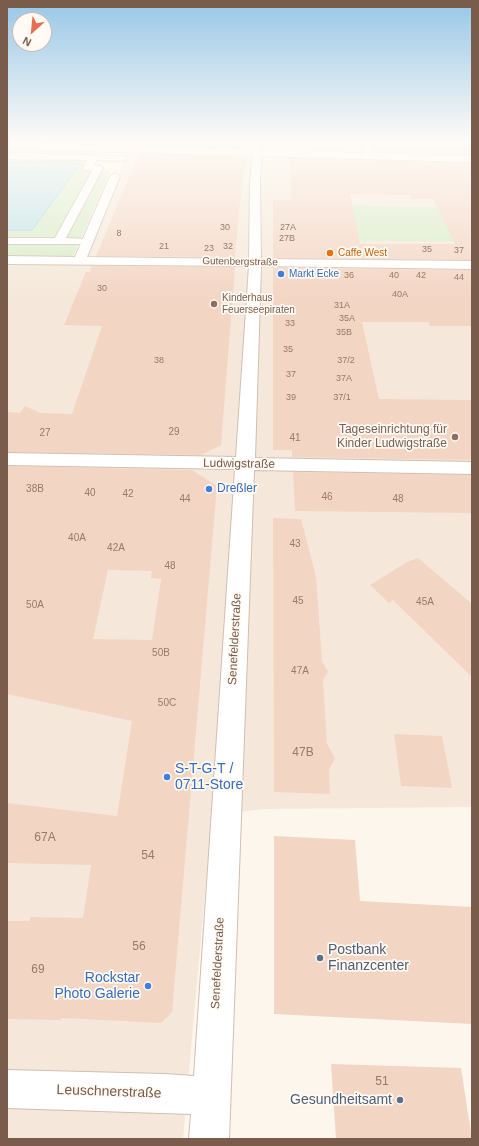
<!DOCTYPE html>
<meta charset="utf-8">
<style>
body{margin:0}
#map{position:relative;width:479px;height:1146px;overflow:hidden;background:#fdf6ec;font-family:Helvetica,sans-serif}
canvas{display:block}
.frame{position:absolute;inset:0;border:8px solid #7a5c4d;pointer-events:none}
.north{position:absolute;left:12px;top:12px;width:40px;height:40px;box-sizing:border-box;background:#fffaf3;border:1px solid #cabbb1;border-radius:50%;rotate:207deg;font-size:11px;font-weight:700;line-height:16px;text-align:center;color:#7a5c4d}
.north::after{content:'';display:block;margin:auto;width:14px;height:18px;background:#e76f51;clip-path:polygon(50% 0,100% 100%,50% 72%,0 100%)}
</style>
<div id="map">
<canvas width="479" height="1146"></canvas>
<div class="frame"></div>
<div class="north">N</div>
</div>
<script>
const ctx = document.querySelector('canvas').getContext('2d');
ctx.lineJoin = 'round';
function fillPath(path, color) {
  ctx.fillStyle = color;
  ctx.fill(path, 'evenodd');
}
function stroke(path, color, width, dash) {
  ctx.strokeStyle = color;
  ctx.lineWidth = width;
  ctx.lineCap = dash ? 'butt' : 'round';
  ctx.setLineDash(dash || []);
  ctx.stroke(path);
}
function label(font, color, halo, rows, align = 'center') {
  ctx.font = font + ' Helvetica,sans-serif';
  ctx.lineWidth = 3.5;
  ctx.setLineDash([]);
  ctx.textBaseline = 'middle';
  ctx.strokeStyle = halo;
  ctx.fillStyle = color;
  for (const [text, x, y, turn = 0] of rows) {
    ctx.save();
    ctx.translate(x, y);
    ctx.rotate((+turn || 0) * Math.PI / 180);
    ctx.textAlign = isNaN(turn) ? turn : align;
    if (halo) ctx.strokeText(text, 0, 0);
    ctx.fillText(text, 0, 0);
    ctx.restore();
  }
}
fillPath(new Path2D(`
 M 123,140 L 472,140 L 472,807 L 265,809 L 212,815 L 183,1139 L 7,1139 L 7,260 L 82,261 L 129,150 L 133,144 L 120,143 Z`), '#f5e8da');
fillPath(new Path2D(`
 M 11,140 L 123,140 L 120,143 Z`), '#fde8e0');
fillPath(new Path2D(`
 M 7,150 L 97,152 L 88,170 L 110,171 L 73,257 L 7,256 Z
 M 312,205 L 472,208 L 472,242 L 339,240 Z`), '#d8ecc9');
const water = new Path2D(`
 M 7,162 L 78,163 L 81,163 L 32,230 L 7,230 Z`);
fillPath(water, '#bfe3e8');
stroke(water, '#a5d3da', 1);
fillPath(new Path2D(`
 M 145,140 L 250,140 L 248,148 L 143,145 Z
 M 288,140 L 337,142 L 337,140 L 362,140 L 363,151 L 288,149 Z
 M 372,140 L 454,140 L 457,145 L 472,146 L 472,154 L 376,152 Z
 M 139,154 L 247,157 L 240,201 L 235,257 L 96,256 Z
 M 289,158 L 472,163 L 472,260 L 273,258 L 273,200 L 291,200 ZM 350,194 L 410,195 L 411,199 L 433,199 L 455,244 L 360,244 Z
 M 92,266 L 235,267 L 221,445 L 201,455 L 7,452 L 7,412 L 20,413 L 25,406 L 41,413 L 72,414 L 102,326 L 64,325 L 86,272 L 90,272 Z
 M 273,268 L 472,270 L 472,326 L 430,326 L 428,322 L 362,322 L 379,399 L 472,400 L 472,460 L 292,457 L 292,450 L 273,450 Z
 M 7,466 L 192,470 L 217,486 L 172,1012 L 161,1023 L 61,1018 L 61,1020 L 7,1019 L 7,921 L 30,921 L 30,917 L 83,918 L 91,865 L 7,863 L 7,803 L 117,816 L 132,721 L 7,694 ZM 108,570 L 152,571 L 151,578 L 161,579 L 152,640 L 93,639 Z
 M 293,472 L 472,475 L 472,513 L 295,511 Z
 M 273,518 L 301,519 L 316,577 L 322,661 L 328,672 L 323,680 L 327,744 L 335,758 L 329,770 L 330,794 L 274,792 Z
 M 418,558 L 472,604 L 472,677 L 393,600 L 389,603 L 370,585 L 407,562 Z
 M 394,734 L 442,736 L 452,788 L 401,786 Z
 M 274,836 L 355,840 L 360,901 L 472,907 L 472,1024 L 274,1014 Z
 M 331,1064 L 461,1068 L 472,1139 L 336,1139 Z`), '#f3d5c3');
const pedestrian = new Path2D(`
 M 7,153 L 126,156 L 126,160 L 123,161 L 96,160 L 94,165 L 101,166 L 103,168 L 66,238 L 87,239 L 93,242 L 91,244 L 7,244 L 7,238 L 55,238 L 92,171 L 85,170 L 83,168 L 88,160 L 7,159 Z`);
const minor = new Path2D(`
 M 254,140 L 262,140 L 260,182 L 261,259 L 472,261 L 472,269 L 261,266 L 255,458 L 472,462 L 472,474 L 254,470 L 229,1139 L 189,1139 L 191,1114 L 7,1108 L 7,1070 L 164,1074 L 194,1076 L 235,469 L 7,465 L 7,453 L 236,457 L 249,266 L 7,264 L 7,256 L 75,257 L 110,176 L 115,173 L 120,176 L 87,257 L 249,259 L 250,182 Z
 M 363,140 L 371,140 L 375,155 L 373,157 L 370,158 L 365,155 Z`);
const secondary = new Path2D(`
 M 7,143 L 472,156 L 472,162 L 7,149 Z`);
stroke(pedestrian, '#d1beb0', 2);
stroke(minor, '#d1beb0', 2);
stroke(secondary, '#d6c0b0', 2);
fillPath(pedestrian, '#fff');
fillPath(minor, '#fff');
fillPath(secondary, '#fff');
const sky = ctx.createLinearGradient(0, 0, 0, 300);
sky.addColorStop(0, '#97c7e8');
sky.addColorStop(0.47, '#fefbf6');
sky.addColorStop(1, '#fefbf600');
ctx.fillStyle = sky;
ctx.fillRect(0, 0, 479, 300);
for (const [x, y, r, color] of [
 [330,253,4,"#e8710a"],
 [281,274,4,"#3f7fe0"],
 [214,304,4,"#8d6e63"],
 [455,437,4,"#8d6e63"],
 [209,489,4,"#3f7fe0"],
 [167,777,4,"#3f7fe0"],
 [320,958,4,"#5c6f8a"],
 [148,986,4,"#3f7fe0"],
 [400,1100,4,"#5c6f8a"]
]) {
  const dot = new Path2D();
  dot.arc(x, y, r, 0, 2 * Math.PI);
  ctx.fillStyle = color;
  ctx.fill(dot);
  stroke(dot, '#fffaf3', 1.5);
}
label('9px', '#987a6a', null, [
 ["30",225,228],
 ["27A",288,228],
 ["8",119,234],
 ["27B",287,239],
 ["21",164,247],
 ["32",228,247],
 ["23",209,249],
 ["35",427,250],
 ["37",459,251],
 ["36",349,276],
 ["40",394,276],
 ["42",421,276],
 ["44",459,278],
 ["30",102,289],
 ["40A",400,295],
 ["31A",342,306],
 ["35A",347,319],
 ["33",290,324],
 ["35B",344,333],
 ["35",288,350],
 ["38",159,361],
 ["37/2",346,361],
 ["37",291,375],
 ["37A",344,379],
 ["39",291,398],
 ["37/1",342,398]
]);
label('10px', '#c56008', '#fffaf3', [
 ["Caffe West",338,253]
], 'left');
label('10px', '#7a5c4d', '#fffaf3', [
 ["Gutenbergstraße",240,262,1]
]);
label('10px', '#366cbe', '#fffaf3', [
 ["Markt Ecke",289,274]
], 'left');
label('10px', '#785e54', '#fffaf3', [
 ["Kinderhaus",222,298],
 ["Feuerseepiraten",222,310]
], 'left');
label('10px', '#987a6a', null, [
 ["29",174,432],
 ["27",45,433],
 ["41",295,438],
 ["38B",35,489],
 ["40",90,493],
 ["42",128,494],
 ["46",327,497],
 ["44",185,499],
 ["48",398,499],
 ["40A",77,538],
 ["43",295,544],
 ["42A",116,548],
 ["48",170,566],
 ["45",298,601],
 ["45A",425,602],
 ["50A",35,605],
 ["50B",161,653],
 ["47A",300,671],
 ["50C",167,703]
]);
label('12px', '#785e54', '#fffaf3', [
 ["Tageseinrichtung für",447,430],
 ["Kinder Ludwigstraße",447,444]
], 'right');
label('12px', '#7a5c4d', '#fffaf3', [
 ["Ludwigstraße",239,464,1],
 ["Senefelderstraße",235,639,-87],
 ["Senefelderstraße",218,963,-87]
]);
label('12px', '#366cbe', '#fffaf3', [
 ["Dreßler",217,489]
], 'left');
label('12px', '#987a6a', null, [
 ["47B",303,753],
 ["67A",45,838],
 ["54",148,856],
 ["56",139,947],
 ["69",38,970],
 ["51",382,1082]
]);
label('14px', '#366cbe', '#fffaf3', [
 ["S-T-G-T /",175,769],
 ["0711-Store",175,785],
 ["Rockstar",140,978,"right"],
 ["Photo Galerie",140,994,"right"]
], 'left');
label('14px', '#4e5e75', '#fffaf3', [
 ["Postbank",328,950],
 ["Finanzcenter",328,966],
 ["Gesundheitsamt",392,1100,"right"]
], 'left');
label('14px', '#7a5c4d', '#fffaf3', [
 ["Leuschnerstraße",109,1092,2]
]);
</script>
